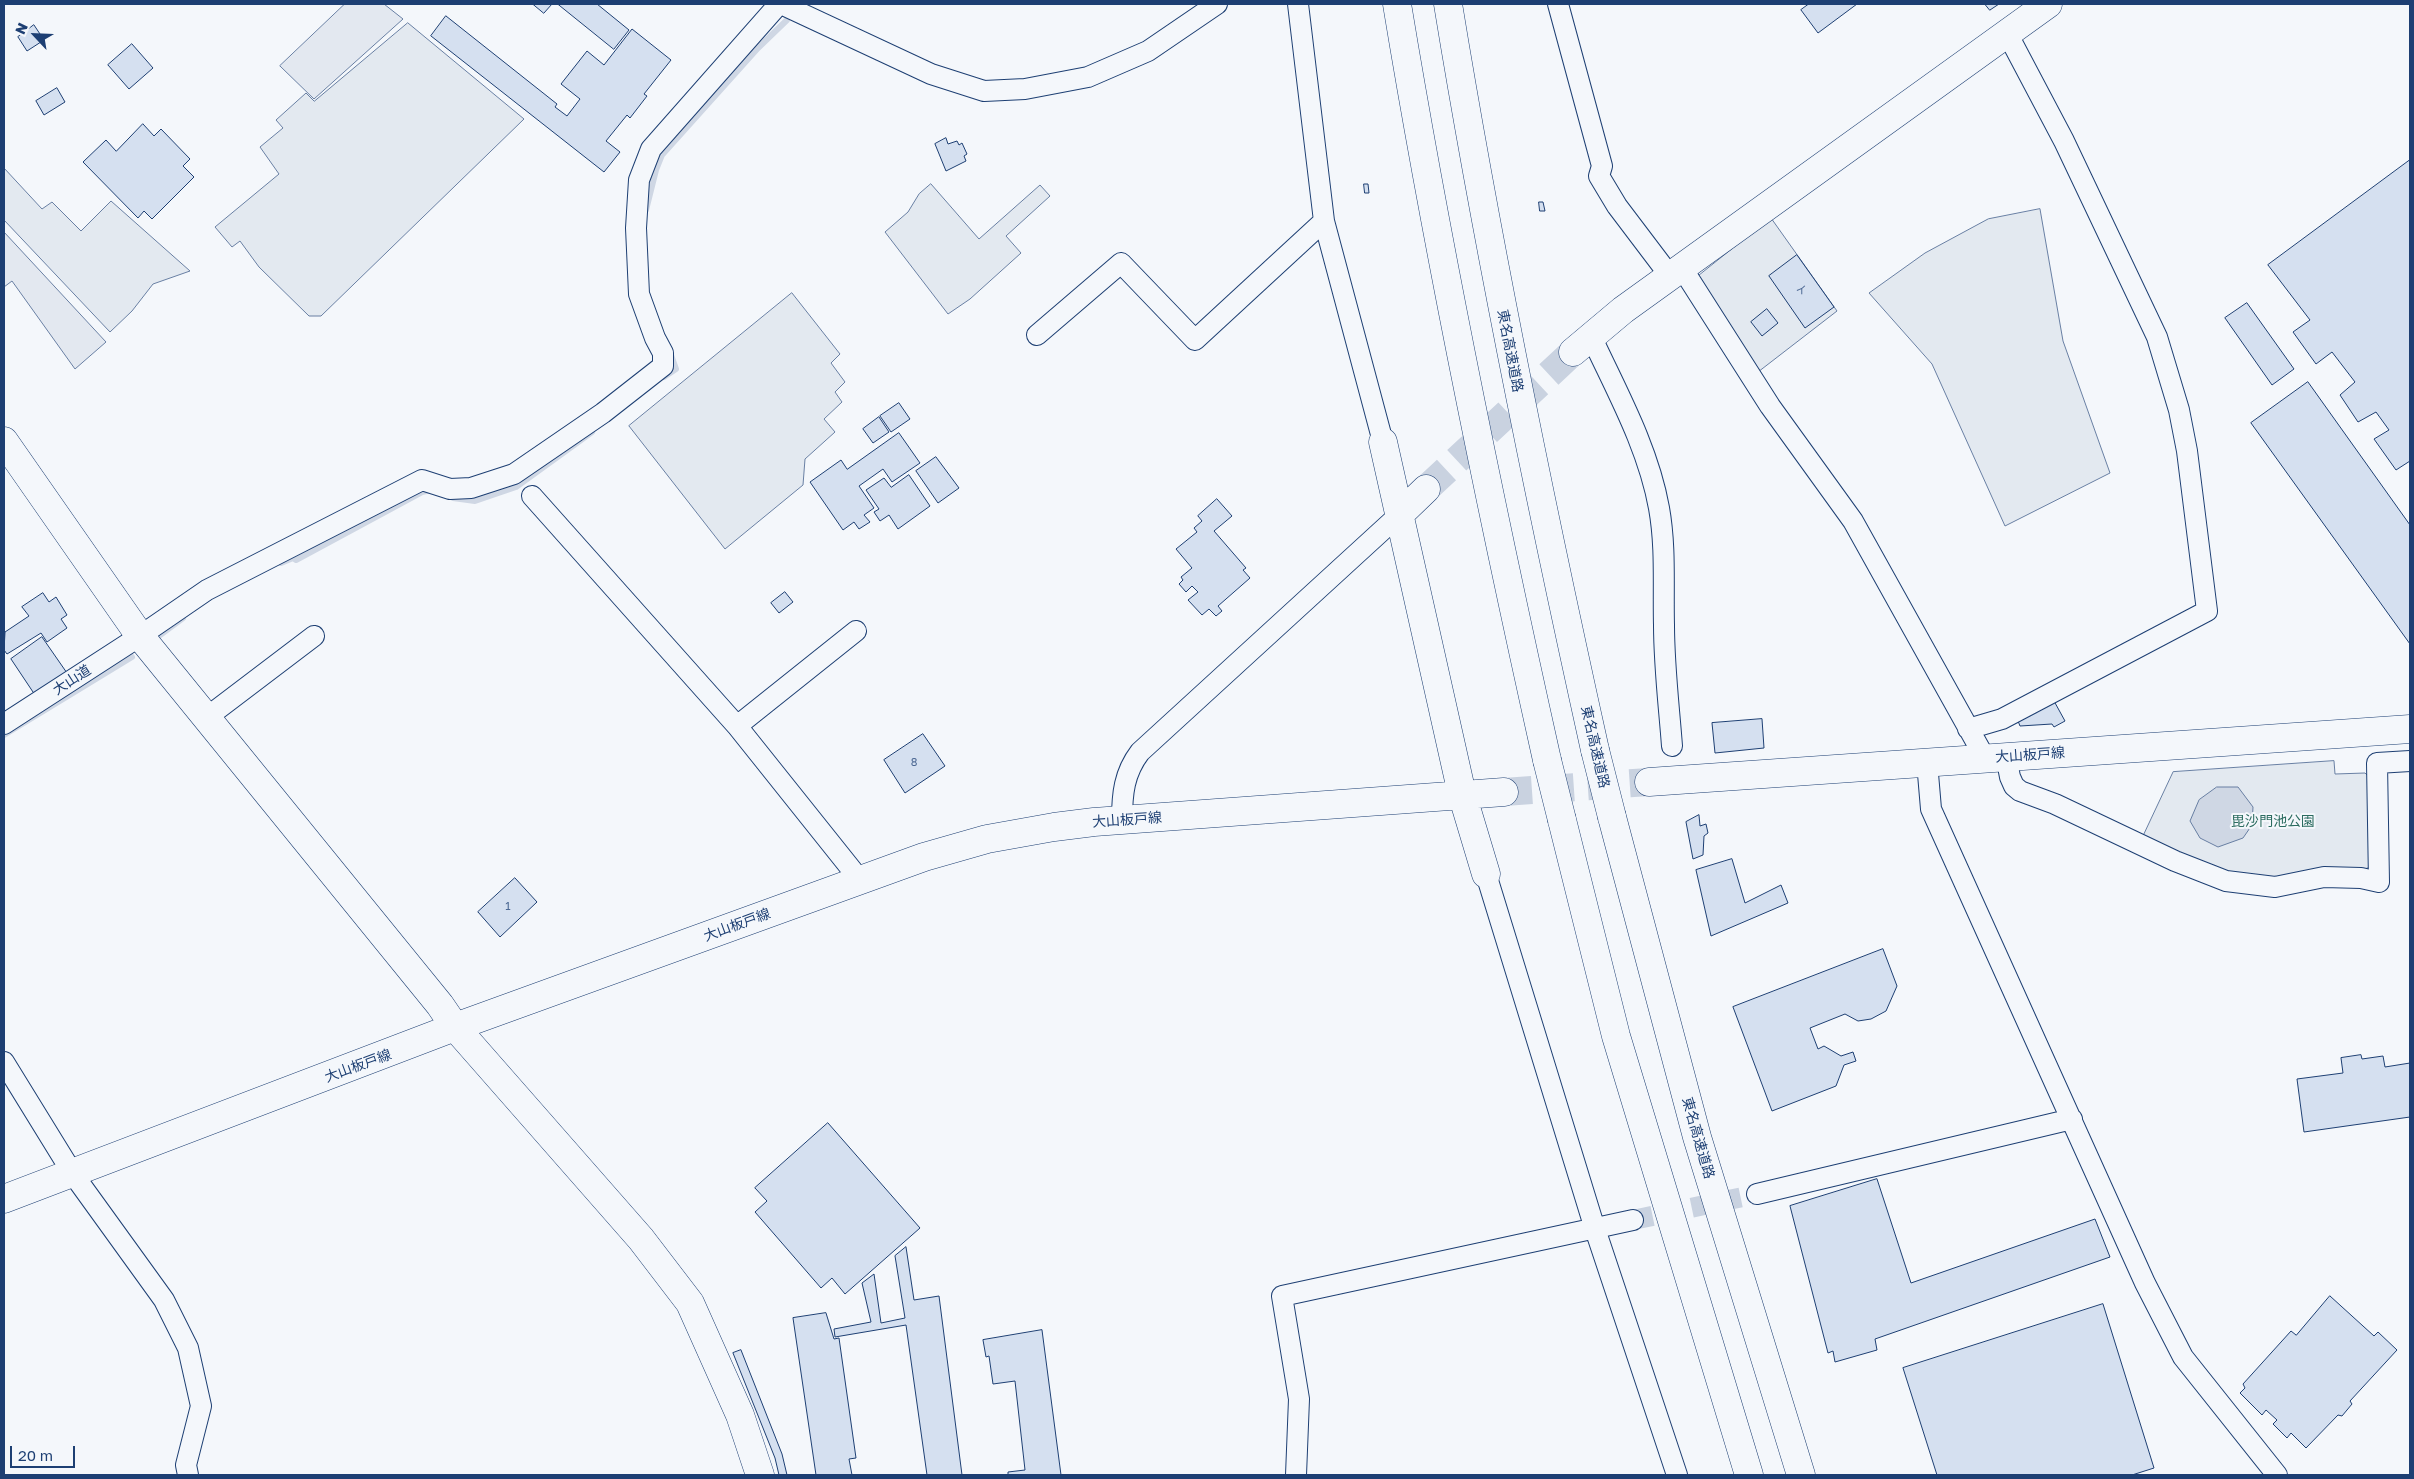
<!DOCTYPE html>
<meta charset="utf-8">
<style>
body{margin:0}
#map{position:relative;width:2414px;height:1479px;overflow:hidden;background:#f4f7fb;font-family:"Golos Text",sans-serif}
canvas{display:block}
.frame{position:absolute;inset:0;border:5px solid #1d3f73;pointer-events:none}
.north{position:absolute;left:10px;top:10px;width:50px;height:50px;-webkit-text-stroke:4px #f4f7fb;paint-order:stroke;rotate:295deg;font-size:14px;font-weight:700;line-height:20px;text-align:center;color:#1d3f73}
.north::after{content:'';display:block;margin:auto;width:18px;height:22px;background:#1d3f73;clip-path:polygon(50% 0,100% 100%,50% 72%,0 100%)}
.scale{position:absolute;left:10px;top:1446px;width:65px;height:22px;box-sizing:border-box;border:2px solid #1d3f73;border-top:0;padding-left:6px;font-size:15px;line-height:18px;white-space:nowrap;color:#1d3f73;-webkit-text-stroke:4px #f4f7fb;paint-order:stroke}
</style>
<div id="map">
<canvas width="2414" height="1479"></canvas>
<div class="frame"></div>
<div class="north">N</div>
<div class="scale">20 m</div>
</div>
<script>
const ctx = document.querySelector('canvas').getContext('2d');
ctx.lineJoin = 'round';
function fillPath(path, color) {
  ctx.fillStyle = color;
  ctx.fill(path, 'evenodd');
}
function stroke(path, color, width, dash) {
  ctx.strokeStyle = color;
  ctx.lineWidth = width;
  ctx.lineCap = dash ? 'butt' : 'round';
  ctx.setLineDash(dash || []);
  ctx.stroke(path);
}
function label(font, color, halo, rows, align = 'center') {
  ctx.font = font + ' "Golos Text","Noto Sans JP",sans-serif';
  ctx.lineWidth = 4;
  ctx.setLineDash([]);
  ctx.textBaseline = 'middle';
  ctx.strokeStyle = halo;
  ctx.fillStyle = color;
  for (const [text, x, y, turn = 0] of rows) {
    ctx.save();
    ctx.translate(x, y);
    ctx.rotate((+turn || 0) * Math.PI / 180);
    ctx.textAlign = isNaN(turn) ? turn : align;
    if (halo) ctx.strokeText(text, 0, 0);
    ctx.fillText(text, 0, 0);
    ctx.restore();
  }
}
const green = new Path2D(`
 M 408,23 L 524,119 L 321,316 L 309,316 L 259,267 L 240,241 L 232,247 L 215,227 L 279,174 L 260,147 L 283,128 L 276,120 L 306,93 L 314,101 Z
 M 4,168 L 42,209 L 52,202 L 81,231 L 111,201 L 190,271 L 153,284 L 132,311 L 110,332 L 4,220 Z
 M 931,184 L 979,239 L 1040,185 L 1050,196 L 1006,236 L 1021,253 L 970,299 L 948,314 L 885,232 L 908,212 L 919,194 Z
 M 2040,209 L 2063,341 L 2110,473 L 2005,526 L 1932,364 L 1869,293 L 1925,253 L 1988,219 Z
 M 1771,218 L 1837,311 L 1758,372 L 1696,278 Z
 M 792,293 L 840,354 L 831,363 L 845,382 L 835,392 L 842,402 L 824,419 L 835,432 L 805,459 L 803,485 L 725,549 L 629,426 Z
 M 2334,761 L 2335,774 L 2365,773 L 2372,780 L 2370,867 L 2360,871 L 2277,879 L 2228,876 L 2142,838 L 2173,772 Z`);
fillPath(green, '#e3e9f0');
stroke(green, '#687fa3', 1);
const parking = new Path2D(`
 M 345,4 L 384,4 L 403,19 L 314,99 L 280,66 Z
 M 4,232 L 106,342 L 75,369 L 12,281 L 4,287 Z`);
fillPath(parking, '#e3e8f0');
stroke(parking, '#687fa3', 1);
const water = new Path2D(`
 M 2217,787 L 2238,787 L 2253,807 L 2252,825 L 2243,838 L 2218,847 L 2200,838 L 2190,821 L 2199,800 Z`);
fillPath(water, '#cfd7e4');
stroke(water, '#687fa3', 1);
stroke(new Path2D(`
 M 646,210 L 656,170 L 662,155 L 758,48 L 787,20 L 791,12
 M 664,377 L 676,369 L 671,355
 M 453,498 L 475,501 L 516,487 L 592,432
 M 281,563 L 293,558 L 296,560 L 422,492 L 431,490
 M 156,638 L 183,618
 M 4,735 L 132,657`), '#cfd7e4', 6);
const building = new Path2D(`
 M 533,4 L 552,4 L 544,13 Z
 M 558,4 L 597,4 L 629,30 L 614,49 Z
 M 1809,4 L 1857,4 L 1818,33 L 1801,10 Z
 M 1985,4 L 1999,4 L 1990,10 Z
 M 446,16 L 557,104 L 555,107 L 567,116 L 580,99 L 561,84 L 587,51 L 604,65 L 632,29 L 671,60 L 644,94 L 647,96 L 630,118 L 627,115 L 606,141 L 620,152 L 604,172 L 431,36 Z
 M 34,25 L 44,40 L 27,51 L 18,37 Z
 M 132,44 L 153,68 L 129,89 L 108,65 Z
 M 57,88 L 65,102 L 44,115 L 36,101 Z
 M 143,124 L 154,136 L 161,129 L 190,159 L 183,166 L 194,177 L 152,219 L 144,211 L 138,218 L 83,162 L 106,140 L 116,151 Z
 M 946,138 L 948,144 L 957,141 L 959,145 L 962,143 L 967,154 L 964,156 L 966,161 L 946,171 L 935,144 Z
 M 2410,160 L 2410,461 L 2396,470 L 2374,439 L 2389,430 L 2376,412 L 2358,422 L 2340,395 L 2355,382 L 2332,352 L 2316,364 L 2293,332 L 2310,320 L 2268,265 Z
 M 1364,184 L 1368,184 L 1369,193 L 1365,193 Z
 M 1539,202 L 1543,202 L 1545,211 L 1540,211 Z
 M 1797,255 L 1834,307 L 1805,328 L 1769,276 Z
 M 2247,303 L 2294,369 L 2272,385 L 2225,318 Z
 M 1767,309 L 1778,323 L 1762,336 L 1751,322 Z
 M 2308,382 L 2410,525 L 2410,644 L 2251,423 Z
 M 899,403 L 910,419 L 891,432 L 880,416 Z
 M 879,417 L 889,432 L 873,443 L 863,429 Z
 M 899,433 L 920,463 L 892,482 L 883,469 L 859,486 L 874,508 L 864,515 L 870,522 L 859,529 L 854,522 L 843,530 L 810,482 L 841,460 L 847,469 Z
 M 936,457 L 959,488 L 938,503 L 916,471 Z
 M 909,475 L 930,506 L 898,529 L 889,515 L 880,521 L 874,512 L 879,509 L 866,490 L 884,478 L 891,487 Z
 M 1217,499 L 1232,516 L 1214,531 L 1246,568 L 1243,570 L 1250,578 L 1218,606 L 1222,611 L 1216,616 L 1209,609 L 1202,615 L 1188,600 L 1198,592 L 1192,586 L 1186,592 L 1179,584 L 1183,580 L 1181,577 L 1192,568 L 1176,549 L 1197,532 L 1194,528 L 1202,521 L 1198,516 Z
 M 785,592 L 793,602 L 779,613 L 771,603 Z
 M 43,593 L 49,602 L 56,597 L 67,615 L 61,619 L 67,628 L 47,642 L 41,633 L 7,654 L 4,650 L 5,632 L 29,616 L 22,607 Z
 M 42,637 L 67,673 L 35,695 L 11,659 Z
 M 2054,701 L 2065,721 L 2054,727 L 2052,724 L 2020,726 L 2018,721 Z
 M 1762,719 L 1764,748 L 1715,753 L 1712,723 Z
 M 923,734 L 945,766 L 905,793 L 884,760 Z
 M 1699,815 L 1700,826 L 1706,824 L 1708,833 L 1704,836 L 1703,855 L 1693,859 L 1686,822 Z
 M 1732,859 L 1745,903 L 1781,885 L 1788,903 L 1711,936 L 1696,870 Z
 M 515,878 L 537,902 L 500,937 L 478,912 Z
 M 1883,949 L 1897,986 L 1886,1011 L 1871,1019 L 1858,1021 L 1845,1014 L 1810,1028 L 1818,1049 L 1824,1046 L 1841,1056 L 1853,1052 L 1856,1061 L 1844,1065 L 1836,1086 L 1772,1111 L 1733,1007 Z
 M 2361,1055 L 2362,1059 L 2383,1056 L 2385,1067 L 2410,1063 L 2410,1117 L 2304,1132 L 2297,1079 L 2343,1073 L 2341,1058 Z
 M 828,1123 L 920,1228 L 845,1294 L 832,1278 L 821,1288 L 755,1212 L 767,1201 L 755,1188 Z
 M 1877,1179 L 1911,1283 L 2095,1219 L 2110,1257 L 1875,1339 L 1877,1350 L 1835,1362 L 1833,1351 L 1828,1353 L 1790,1206 Z
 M 906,1247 L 914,1300 L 939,1296 L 962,1475 L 927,1475 L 906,1325 L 835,1337 L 834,1329 L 871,1322 L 862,1283 L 874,1274 L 881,1323 L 905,1318 L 895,1256 Z
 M 2330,1296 L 2374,1336 L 2378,1332 L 2397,1350 L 2350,1401 L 2352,1404 L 2342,1416 L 2338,1415 L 2306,1448 L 2291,1433 L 2287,1438 L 2273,1424 L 2277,1420 L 2266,1410 L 2262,1415 L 2240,1393 L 2245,1388 L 2243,1384 L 2291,1331 L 2296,1335 Z
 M 2103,1304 L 2154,1468 L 2132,1475 L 1937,1475 L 1903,1368 Z
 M 826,1313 L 834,1339 L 839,1338 L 856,1458 L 849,1459 L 852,1475 L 816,1475 L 793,1318 Z
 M 1042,1330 L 1061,1475 L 1008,1475 L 1008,1472 L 1025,1470 L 1015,1381 L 993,1384 L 989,1356 L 986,1357 L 983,1340 Z
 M 741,1350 L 782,1454 L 787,1475 L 779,1475 L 775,1458 L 733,1353 Z`);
fillPath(building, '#d5e0f0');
stroke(building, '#1d3f73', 1);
stroke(new Path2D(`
 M 1633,1220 L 1757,1194`), '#c9d2e0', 20, [20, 10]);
stroke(new Path2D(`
 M 1426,489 L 1573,352
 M 1504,792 L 1649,782`), '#c9d2e0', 28, [28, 14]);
const street = new Path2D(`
 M 781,4 L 931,74 L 984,91 L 1025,89 L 1088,77 L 1148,51 L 1217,4
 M 1298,4 L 1324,221 L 1383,442
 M 1558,4 L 1602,166 L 1599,176 L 1617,206 L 1670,276
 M 1682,268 L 1770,406 L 1853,521 L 1985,758
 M 1037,335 L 1121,263 L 1195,340 L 1324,221
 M 1591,336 C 1617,392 1648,447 1659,508 C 1666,547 1663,586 1664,625 C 1664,666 1669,706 1672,746
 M 532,496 L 737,726 L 860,880
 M 206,718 L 314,636
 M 4,724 L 140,636 L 207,590 L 422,480 L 450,489 L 471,488 L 514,474 L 603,413 L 663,366 L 663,353 L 655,338 L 639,294 L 636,228 L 639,180 L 651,149 L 779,4
 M 737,726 L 856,631
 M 1968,729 L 2002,719 L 2207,611 L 2187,451 L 2179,410 L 2157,337 L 2064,141 L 2007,33
 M 2006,756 L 2010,777 L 2014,786 L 2020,791 L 2055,804 L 2175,861 L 2226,881 L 2275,887 L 2324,877 L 2361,878 L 2379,882 L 2377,763 L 2410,761
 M 1927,762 L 1931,809 L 2145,1283 L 2183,1357 L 2277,1475
 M 1122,820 C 1122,794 1124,773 1140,752 L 1399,515
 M 1486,874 L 1595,1229 L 1677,1475
 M 4,1062 L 73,1174 L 164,1300 L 188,1348 L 201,1406 L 186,1465 L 188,1475
 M 1757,1194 L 2072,1119
 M 1296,1475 L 1299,1399 L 1282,1296 L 1633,1220`);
const secondary = new Path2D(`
 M 1573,352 L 1623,310 L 2048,4
 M 4,441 L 140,636 L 440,1005 L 455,1027 L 641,1239 L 690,1303 L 740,1415 L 760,1475
 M 1383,442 L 1462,794 L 1486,874
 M 1399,515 L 1426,489
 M 1649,782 L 2410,729
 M 4,1199 L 455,1027 L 924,857 L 987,839 L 1054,827 L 1094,822 L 1504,792`);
const highway = new Path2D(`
 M 1397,4 C 1439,258 1491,509 1547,760
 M 1448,4 C 1489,254 1540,502 1595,750
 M 1612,817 L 1697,1137 L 1801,1475
 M 1562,820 L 1616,1036 L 1749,1475`);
stroke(street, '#1d3f73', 22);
stroke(secondary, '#1d3f73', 29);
stroke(highway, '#1d3f73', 29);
stroke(street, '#f4f7fb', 20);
stroke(secondary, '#f4f7fb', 28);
stroke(highway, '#f4f7fb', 28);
const highwayBridge = new Path2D(`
 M 1595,750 L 1612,817
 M 1547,760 L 1562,820`);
stroke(highwayBridge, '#1d3f73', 29, []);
stroke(highwayBridge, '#f4f7fb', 28);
label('11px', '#4b6792', null, [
 ["イ",1801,291],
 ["8",914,763],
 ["1",508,907]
]);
label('14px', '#1d3f73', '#f4f7fb', [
 ["東名高速道路",1510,351,79],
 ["大山道",72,680,-33],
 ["東名高速道路",1595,747,77],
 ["大山板戸線",2030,755,-4],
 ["大山板戸線",1127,820,-4],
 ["大山板戸線",737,925,-20],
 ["大山板戸線",358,1066,-20],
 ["東名高速道路",1698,1138,74]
]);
label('14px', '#2c6c60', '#f4f7fb', [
 ["毘沙門池公園",2273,822]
]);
</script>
